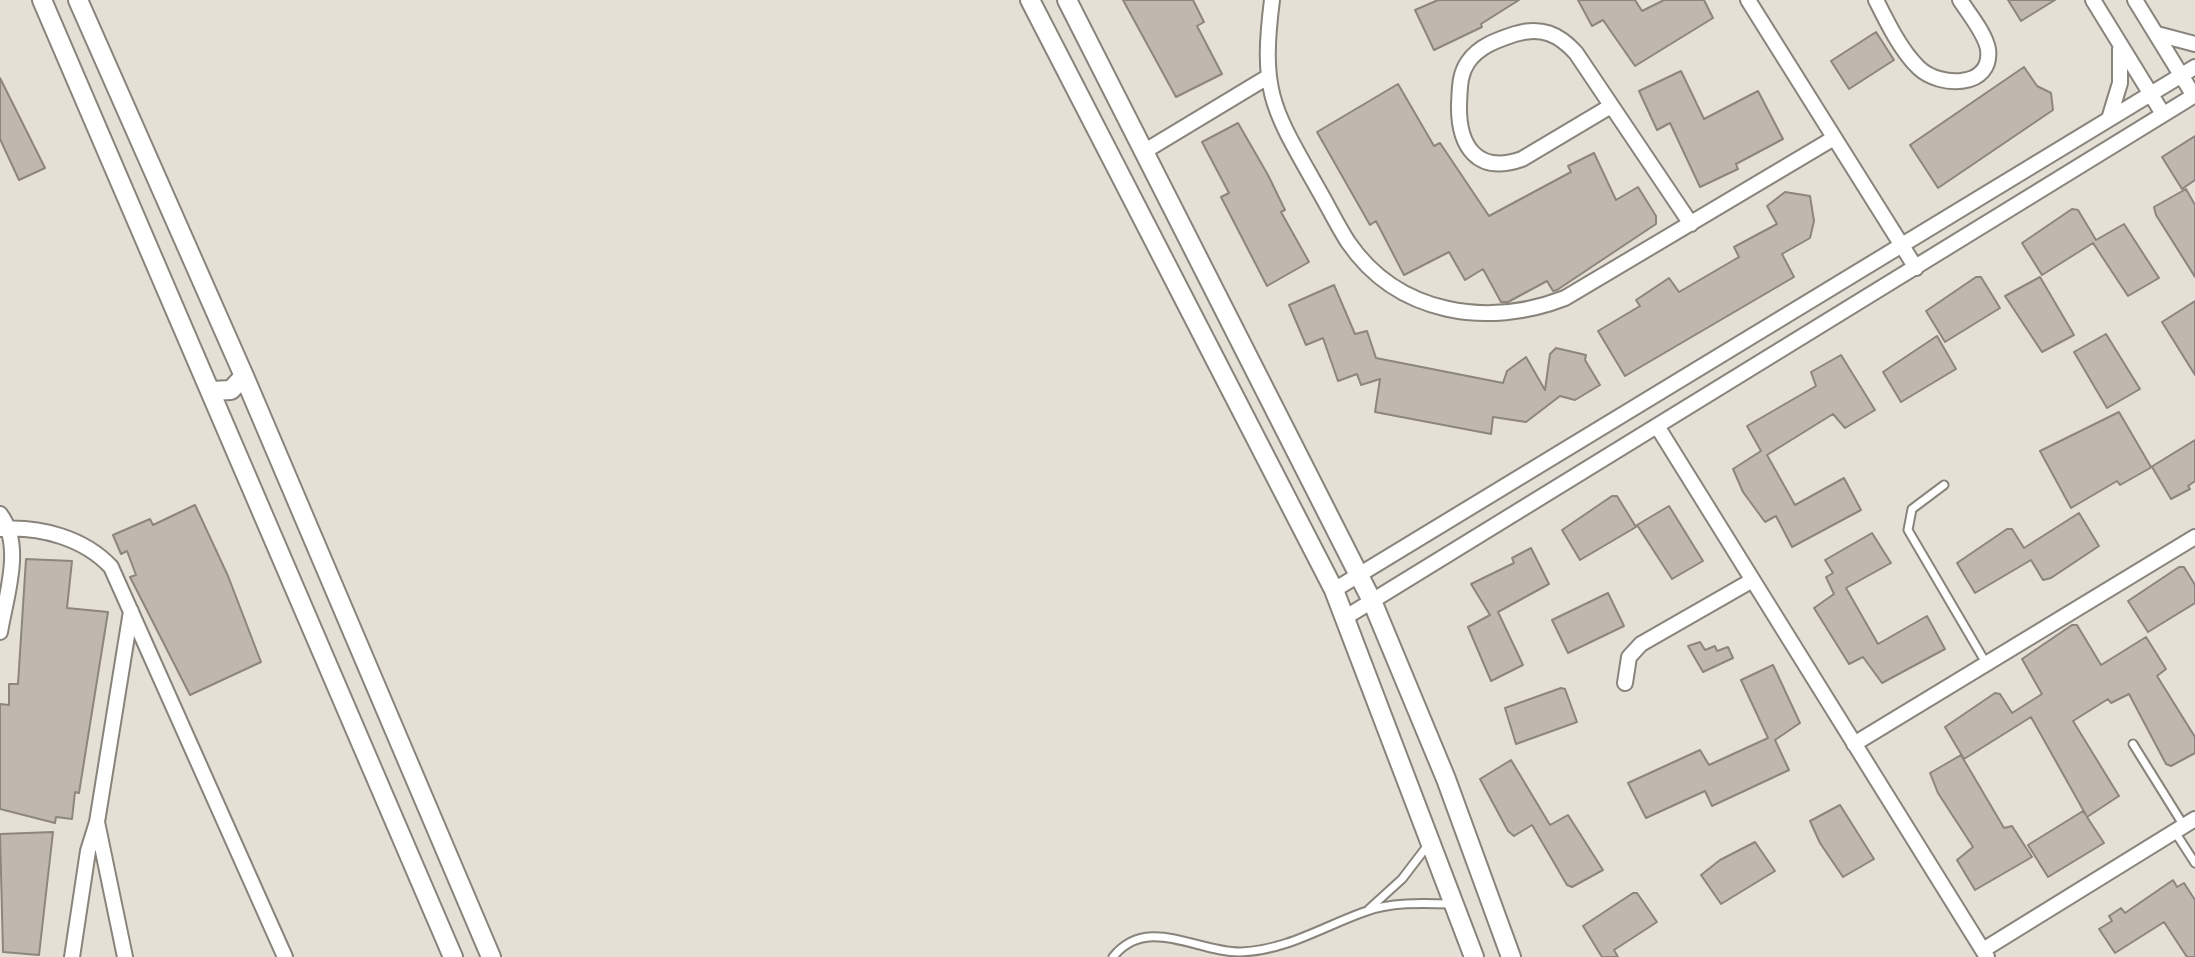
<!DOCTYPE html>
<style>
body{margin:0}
canvas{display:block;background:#e5e0d6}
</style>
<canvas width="2195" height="957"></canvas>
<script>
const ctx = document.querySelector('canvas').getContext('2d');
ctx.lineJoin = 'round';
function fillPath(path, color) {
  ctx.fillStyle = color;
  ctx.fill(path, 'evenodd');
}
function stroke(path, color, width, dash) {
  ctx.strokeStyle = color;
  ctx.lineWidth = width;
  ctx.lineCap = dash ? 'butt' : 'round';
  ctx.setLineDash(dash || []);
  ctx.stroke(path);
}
const building = new Path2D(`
 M 1123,0 L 1193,0 L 1204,22 L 1197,26 L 1222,74 L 1176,97 Z
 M 1438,0 L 1519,0 L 1481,24 L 1482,27 L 1434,50 L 1415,10 Z
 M 1578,0 L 1635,0 L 1642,11 L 1664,0 L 1704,0 L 1713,18 L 1635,66 L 1603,20 L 1592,26 Z
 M 2008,0 L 2055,0 L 2021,21 Z
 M 1876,32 L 1894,60 L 1849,89 L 1831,61 Z
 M 2024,67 L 2037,86 L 2051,93 L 2053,110 L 1938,188 L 1910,145 Z
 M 1681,71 L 1704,119 L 1758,91 L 1783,139 L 1736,164 L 1738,169 L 1700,187 L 1670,123 L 1657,130 L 1639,91 Z
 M 0,78 L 45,168 L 19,180 L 0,139 Z
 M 1398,84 L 1434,146 L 1440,143 L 1489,216 L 1571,172 L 1568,166 L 1594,153 L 1616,200 L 1638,187 L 1656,216 L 1656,224 L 1557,290 L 1553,291 L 1547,281 L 1508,302 L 1501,302 L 1483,269 L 1465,280 L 1449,252 L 1404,275 L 1376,221 L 1370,225 L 1317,132 Z
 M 1238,123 L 1268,175 L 1285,210 L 1281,212 L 1309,262 L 1267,286 L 1221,197 L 1229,193 L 1202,142 Z
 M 2195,136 L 2195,180 L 2182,189 L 2162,157 Z
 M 2186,189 L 2195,205 L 2195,277 L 2156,215 L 2154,207 Z
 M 1785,192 L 1810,196 L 1814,221 L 1810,238 L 1782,254 L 1794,277 L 1625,376 L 1598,331 L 1640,306 L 1636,300 L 1669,278 L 1679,292 L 1739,257 L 1734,247 L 1777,224 L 1767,206 Z
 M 2072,209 L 2078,210 L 2096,240 L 2124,224 L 2159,278 L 2128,296 L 2093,243 L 2042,275 L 2022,243 Z
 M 1976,277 L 1981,277 L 2000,308 L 1945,342 L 1926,311 Z
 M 2040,277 L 2074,335 L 2042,352 L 2005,296 Z
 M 1334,285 L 1355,334 L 1367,331 L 1376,358 L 1503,383 L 1507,371 L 1526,357 L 1545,390 L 1550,354 L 1556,348 L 1586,355 L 1585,360 L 1600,385 L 1575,400 L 1560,396 L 1526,422 L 1493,417 L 1491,434 L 1375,412 L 1380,379 L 1361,385 L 1357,374 L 1338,381 L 1323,338 L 1306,345 L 1289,305 Z
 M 2195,301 L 2195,375 L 2162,322 Z
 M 2106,334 L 2140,389 L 2107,408 L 2074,352 Z
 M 1937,336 L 1956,369 L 1901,402 L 1883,372 Z
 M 1841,355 L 1875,410 L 1845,428 L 1833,414 L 1767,455 L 1795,505 L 1844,478 L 1861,510 L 1792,547 L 1776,516 L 1765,522 L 1743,492 L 1733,469 L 1761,451 L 1747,426 L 1816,386 L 1811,372 Z
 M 2119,412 L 2151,467 L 2195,440 L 2195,481 L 2188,486 L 2190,489 L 2171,499 L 2152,467 L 2120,485 L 2117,481 L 2071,508 L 2040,451 Z
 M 1612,496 L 1617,496 L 1636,527 L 1580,560 L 1562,530 Z
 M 195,505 L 228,576 L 261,662 L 190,695 L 130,577 L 136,575 L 127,551 L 121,554 L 113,535 L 150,519 L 153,525 Z
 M 1669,506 L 1703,561 L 1672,579 L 1637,525 Z
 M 2079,513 L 2099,546 L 2051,578 L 2043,580 L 2031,560 L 1975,593 L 1957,563 L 2007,529 L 2012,529 L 2024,548 Z
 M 1872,533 L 1891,563 L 1846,588 L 1878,644 L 1927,616 L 1945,649 L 1882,683 L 1863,657 L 1849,664 L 1814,608 L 1834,594 L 1826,577 L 1833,573 L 1825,560 Z
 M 1531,548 L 1549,584 L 1498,612 L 1523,665 L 1491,681 L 1468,627 L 1490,615 L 1471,584 L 1514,563 L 1512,558 Z
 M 26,559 L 72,561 L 67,608 L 108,612 L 79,793 L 75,792 L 72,819 L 56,817 L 55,823 L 0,809 L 0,704 L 9,705 L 9,684 L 18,684 Z
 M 2179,567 L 2184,567 L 2195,585 L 2195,603 L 2148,632 L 2128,601 Z
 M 1608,593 L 1624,626 L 1568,653 L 1552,620 Z
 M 2072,625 L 2077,625 L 2101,665 L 2146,637 L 2166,669 L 2157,676 L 2195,737 L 2195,753 L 2171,766 L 2166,764 L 2129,694 L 2111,703 L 2108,699 L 2073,721 L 2119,796 L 2087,817 L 2104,843 L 2048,877 L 2028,845 L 2083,811 L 2086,815 L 2031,717 L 1964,759 L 1945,727 L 1995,693 L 2000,694 L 2012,713 L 2042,694 L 2022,659 Z
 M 1700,642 L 1705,650 L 1715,646 L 1717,651 L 1728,647 L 1733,658 L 1703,672 L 1688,646 Z
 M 1773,665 L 1800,723 L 1775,740 L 1789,770 L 1712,806 L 1705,791 L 1646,818 L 1628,783 L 1700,750 L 1709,765 L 1768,738 L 1741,680 Z
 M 1561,688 L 1565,689 L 1577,722 L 1516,744 L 1505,708 Z
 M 1961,755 L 2004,828 L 2012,826 L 2032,857 L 1975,890 L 1957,860 L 1973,847 L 1938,793 L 1930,773 Z
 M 1511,760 L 1550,825 L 1568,815 L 1603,870 L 1572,887 L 1567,885 L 1532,825 L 1514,836 L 1508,831 L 1480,779 Z
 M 1840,805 L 1874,859 L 1843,877 L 1820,843 L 1810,821 Z
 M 53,832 L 39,955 L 3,952 L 0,834 Z
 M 1755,842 L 1775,871 L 1721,904 L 1701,875 L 1720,860 Z
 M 2173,880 L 2177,887 L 2184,883 L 2195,900 L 2195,957 L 2187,957 L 2164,922 L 2115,953 L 2099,929 L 2112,921 L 2109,916 L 2121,908 L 2125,913 Z
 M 1633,893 L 1637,893 L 1657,922 L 1614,950 L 1618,957 L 1602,957 L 1583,926 Z`);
fillPath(building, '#bfb8af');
stroke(building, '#8d857e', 2);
const service = new Path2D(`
 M 1944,485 L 1912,509 L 1908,530 L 1986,663
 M 2133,744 L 2184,826
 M 2175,832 L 2195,863
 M 1369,909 L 1402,879 L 1428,845
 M 1113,957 C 1147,914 1198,953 1241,952 C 1287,950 1322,927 1364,912 C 1390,902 1422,903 1450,904`);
const minor = new Path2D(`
 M 1272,0 C 1260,94 1273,109 1318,189 C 1328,206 1337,225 1348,242 C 1398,315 1488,328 1565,298 L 1834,138
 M 1748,0 L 1916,268
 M 1876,0 C 1887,22 1901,51 1919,68 C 1940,88 1993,88 1988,49 C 1985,33 1969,14 1960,0
 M 2093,0 L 2163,114
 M 2135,0 L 2194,96
 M 2157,34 L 2195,44
 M 1611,106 L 1522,159 C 1477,175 1458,146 1459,104 C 1460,89 1459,75 1468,62 C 1479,46 1497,40 1515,34 C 1541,26 1559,34 1576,53 L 1691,224
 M 2109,119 L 2120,83 L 2120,49
 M 1145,151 L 1266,78
 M 1657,426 L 1987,957
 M 0,514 C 24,545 6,596 0,632
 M 0,529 C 40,526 84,538 111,567 L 285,957
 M 1334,590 L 2195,67
 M 1346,617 L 2195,95
 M 1625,683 L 1629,657 L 1641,644 L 1751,581
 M 1854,744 L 2195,537
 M 1983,950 L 2195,819
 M 72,957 L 88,851 L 97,822
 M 125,957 L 97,822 L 131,611`);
const tertiary = new Path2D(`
 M 42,0 L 453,957
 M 78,0 L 244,376 L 491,957
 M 1030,0 L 1334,590 L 1474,957
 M 1067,0 L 1372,601 L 1446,779 L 1511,957
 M 212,391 L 231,390 L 244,376`);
stroke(service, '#89847b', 11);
stroke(minor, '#89847b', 18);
stroke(tertiary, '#89847b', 22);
stroke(service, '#fff', 7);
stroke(minor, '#fff', 14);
stroke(tertiary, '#fff', 18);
</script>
